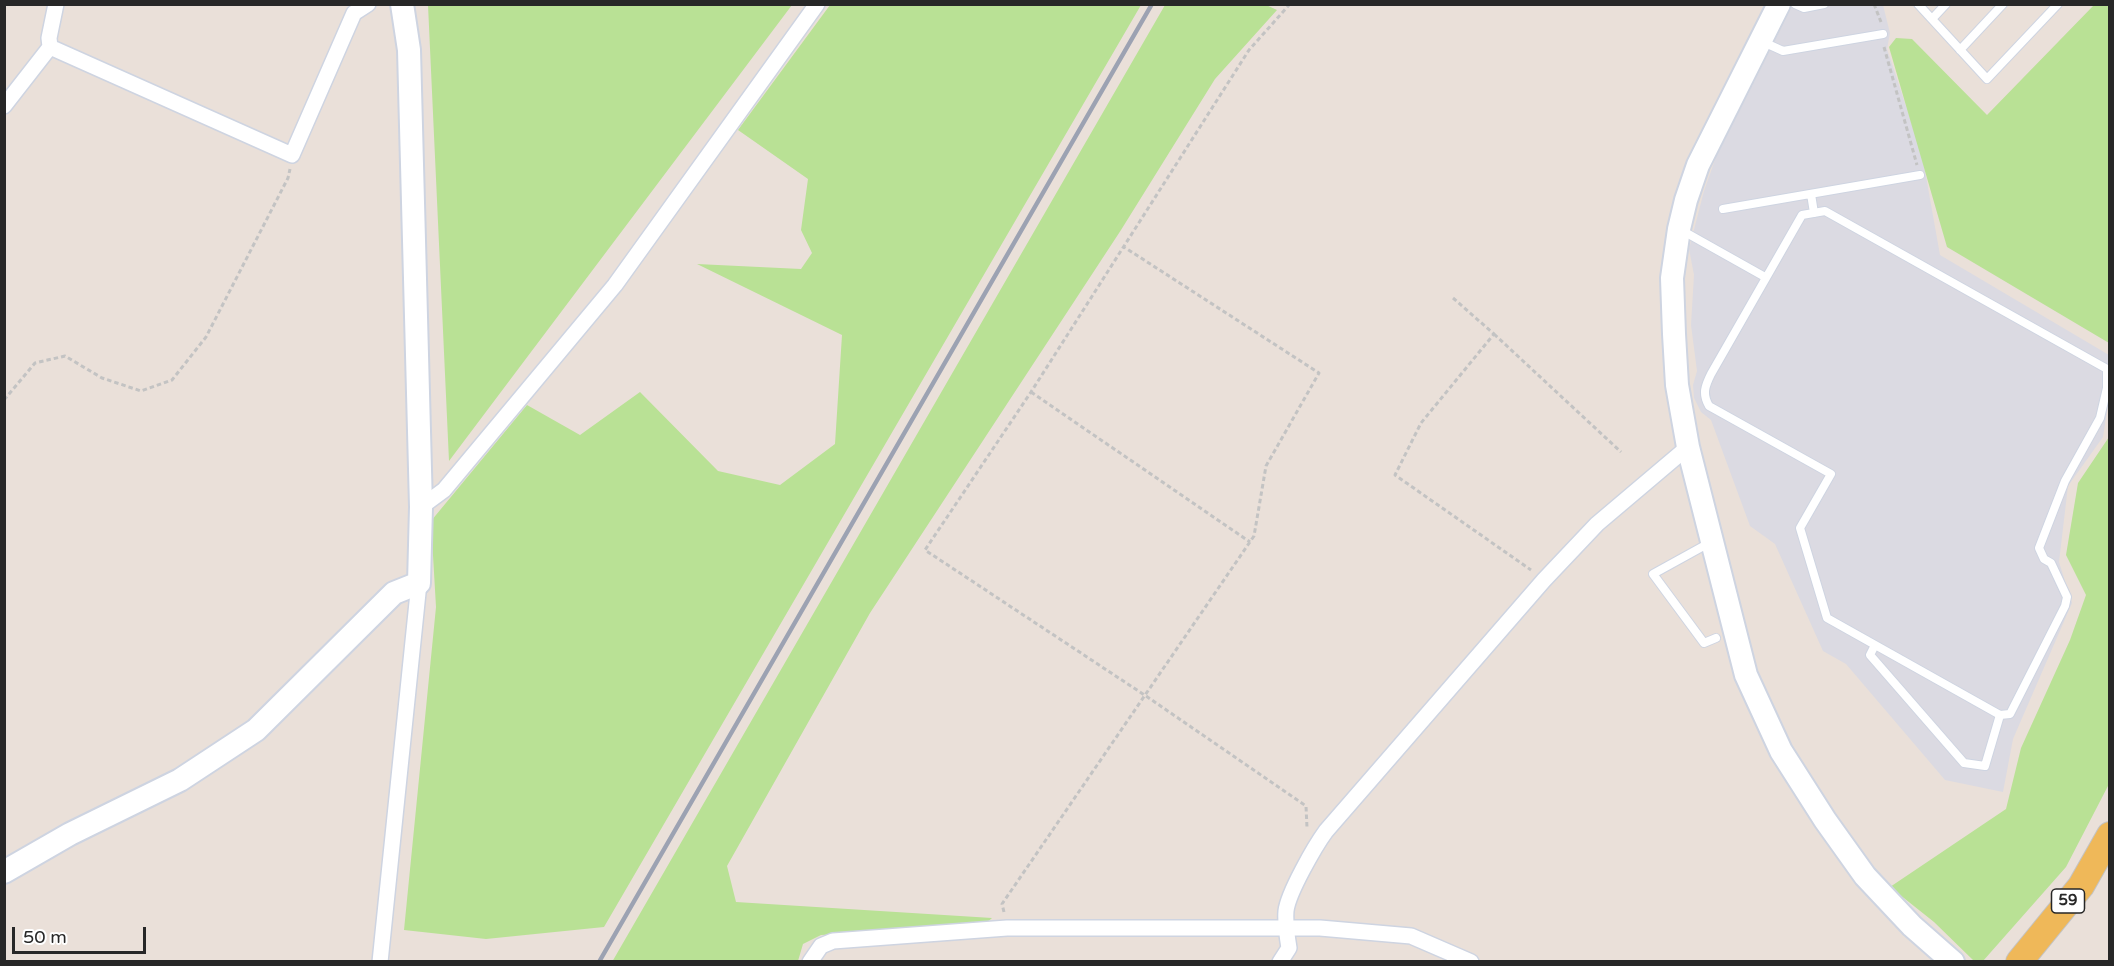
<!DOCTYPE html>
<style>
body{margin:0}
#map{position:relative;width:2114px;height:966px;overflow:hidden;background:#eae0d9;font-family:"Varela Round",sans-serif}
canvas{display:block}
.frame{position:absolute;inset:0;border:6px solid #272727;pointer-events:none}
.scale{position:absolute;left:12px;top:927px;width:134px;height:27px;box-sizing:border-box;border:3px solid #272727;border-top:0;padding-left:8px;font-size:18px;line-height:21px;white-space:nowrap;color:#272727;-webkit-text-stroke:4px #fff;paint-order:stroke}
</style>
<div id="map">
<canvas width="2114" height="966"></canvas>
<div class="frame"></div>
<div class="scale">50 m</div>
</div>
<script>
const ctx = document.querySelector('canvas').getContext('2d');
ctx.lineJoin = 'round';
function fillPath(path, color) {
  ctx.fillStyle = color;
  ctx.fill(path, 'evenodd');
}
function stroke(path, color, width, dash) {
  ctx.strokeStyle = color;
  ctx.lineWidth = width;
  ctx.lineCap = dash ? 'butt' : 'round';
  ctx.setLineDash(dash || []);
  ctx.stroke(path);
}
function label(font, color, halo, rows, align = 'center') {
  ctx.font = font + ' "Varela Round",sans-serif';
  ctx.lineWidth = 6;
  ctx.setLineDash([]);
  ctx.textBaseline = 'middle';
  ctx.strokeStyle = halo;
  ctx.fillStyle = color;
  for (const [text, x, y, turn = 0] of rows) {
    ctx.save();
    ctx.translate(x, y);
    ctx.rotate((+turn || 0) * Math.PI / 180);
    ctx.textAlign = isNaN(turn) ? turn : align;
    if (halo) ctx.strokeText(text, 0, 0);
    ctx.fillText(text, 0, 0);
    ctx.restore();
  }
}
fillPath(new Path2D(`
 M 1793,5 L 1883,5 L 1890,33 L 1887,49 L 1922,154 L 1940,255 L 2109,355 L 2109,398 L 2103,437 L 2068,486 L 2059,562 L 2072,603 L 2013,739 L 2003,792 L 1945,780 L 1846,664 L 1823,651 L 1775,544 L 1750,526 L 1711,420 L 1701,412 L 1694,398 L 1693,385 L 1697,371 L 1691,325 L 1694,275 L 1689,249 L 1704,191 L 1716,157 Z`), '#dbdae2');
fillPath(new Path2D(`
 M 1264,4 L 1277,10 L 1215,79 L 1121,230 L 870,613 L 727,866 L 736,902 L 992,918 L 983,926 L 821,935 L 803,944 L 798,961 L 612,962 L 1165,5 Z
 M 428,5 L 792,5 L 449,461 Z
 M 830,5 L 1141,5 L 604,927 L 486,939 L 404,930 L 436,607 L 431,521 L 527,405 L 580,435 L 640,392 L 718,471 L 780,485 L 835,444 L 842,335 L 697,264 L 801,269 L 812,253 L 801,230 L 808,179 L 738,130 Z
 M 2094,5 L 2110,5 L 2109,343 L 1947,247 L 1889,47 L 1896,38 L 1912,39 L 1987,115 Z
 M 2109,437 L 2109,784 L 2066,867 L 1983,961 L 1974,961 L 1934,922 L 1890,887 L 2006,809 L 2021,748 L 2070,640 L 2086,595 L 2066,555 L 2078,483 Z`), '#b9e195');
const lane = new Path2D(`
 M 1795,4 L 1804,8 L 1824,4
 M 1918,4 L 1987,79 L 2058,4
 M 1932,19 L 1946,4
 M 1761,41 L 1783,51 L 1883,34
 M 1960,50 L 2003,4
 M 1811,194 L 1814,213
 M 1723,209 L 1920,175
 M 1825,211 L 2107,369 L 2107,388 L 2100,418 L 2065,481 L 2039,548 L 2044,559 L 2051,563 L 2067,597 L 2065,606 L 2010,714 L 2000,715 L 1827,618 L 1800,528 L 1831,474 L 1709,406 C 1702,394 1705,386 1711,374 L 1802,215 Z
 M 1683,231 L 1765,277
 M 1711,542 L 1653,574 L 1704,643 L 1716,638
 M 1875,645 L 1870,655 L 1964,763 L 1985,766 L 2000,715`);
const street = new Path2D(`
 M 50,47 L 292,155 L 354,13 L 368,4
 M 4,106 L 50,47 L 49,38 L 56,4
 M 421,507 L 444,490 L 615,285 L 817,4
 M 380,962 L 419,583
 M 810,962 L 821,946 L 833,941 L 1007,928 L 1320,928 L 1411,936 L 1471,962
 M 1280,962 L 1289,948 C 1287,936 1285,923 1286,911 C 1288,893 1315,846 1326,831 L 1544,580 L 1597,524 L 1688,447`);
const secondary = new Path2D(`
 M 1779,4 L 1698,165 L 1686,200 L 1679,229 L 1672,278 L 1674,334 L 1677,385 L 1688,447 L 1746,675 L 1781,751 L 1825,820 L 1865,876 L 1912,926 L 1953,962
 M 4,872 L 70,834 L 180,780 L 256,730 L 394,593 L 419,583 L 421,507 L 409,50 L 402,4`);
const primary = new Path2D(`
 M 2019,962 L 2081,886 L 2110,835`);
stroke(lane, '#ced4e1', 10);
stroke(street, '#ced4e1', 18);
stroke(secondary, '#ced4e1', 26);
stroke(primary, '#c3c3c3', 28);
stroke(new Path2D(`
 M 1290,4 L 1249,50 L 1031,392 L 925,550 L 1146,696 L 1306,806 L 1307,828
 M 1874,4 L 1881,22
 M 1884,47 L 1917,165
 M 1453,298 L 1494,334 L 1421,423 L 1395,475 L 1531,570
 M 1494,334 L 1621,452
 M 1031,392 L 1250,542
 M 4,400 L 35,363 L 65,356 L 102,378 L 141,391 L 172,380 L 206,337 L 288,178 L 290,169
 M 1004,912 L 1002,904 L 1254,536 L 1266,466 L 1319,373 L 1124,247`), '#c3c3c3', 3, [4.5, 3]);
stroke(lane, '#fff', 8);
stroke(street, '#fff', 15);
stroke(secondary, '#fff', 22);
stroke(primary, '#efb859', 26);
stroke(new Path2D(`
 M 599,962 L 1152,4`), '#9ca2b2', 4.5);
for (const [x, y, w] of [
 [2068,901,33]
]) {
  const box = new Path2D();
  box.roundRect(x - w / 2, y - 12, w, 24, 4.5);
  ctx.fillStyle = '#fff';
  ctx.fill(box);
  stroke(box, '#272727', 1.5);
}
label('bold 15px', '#272727', null, [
 ["59",2068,901]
]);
</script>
